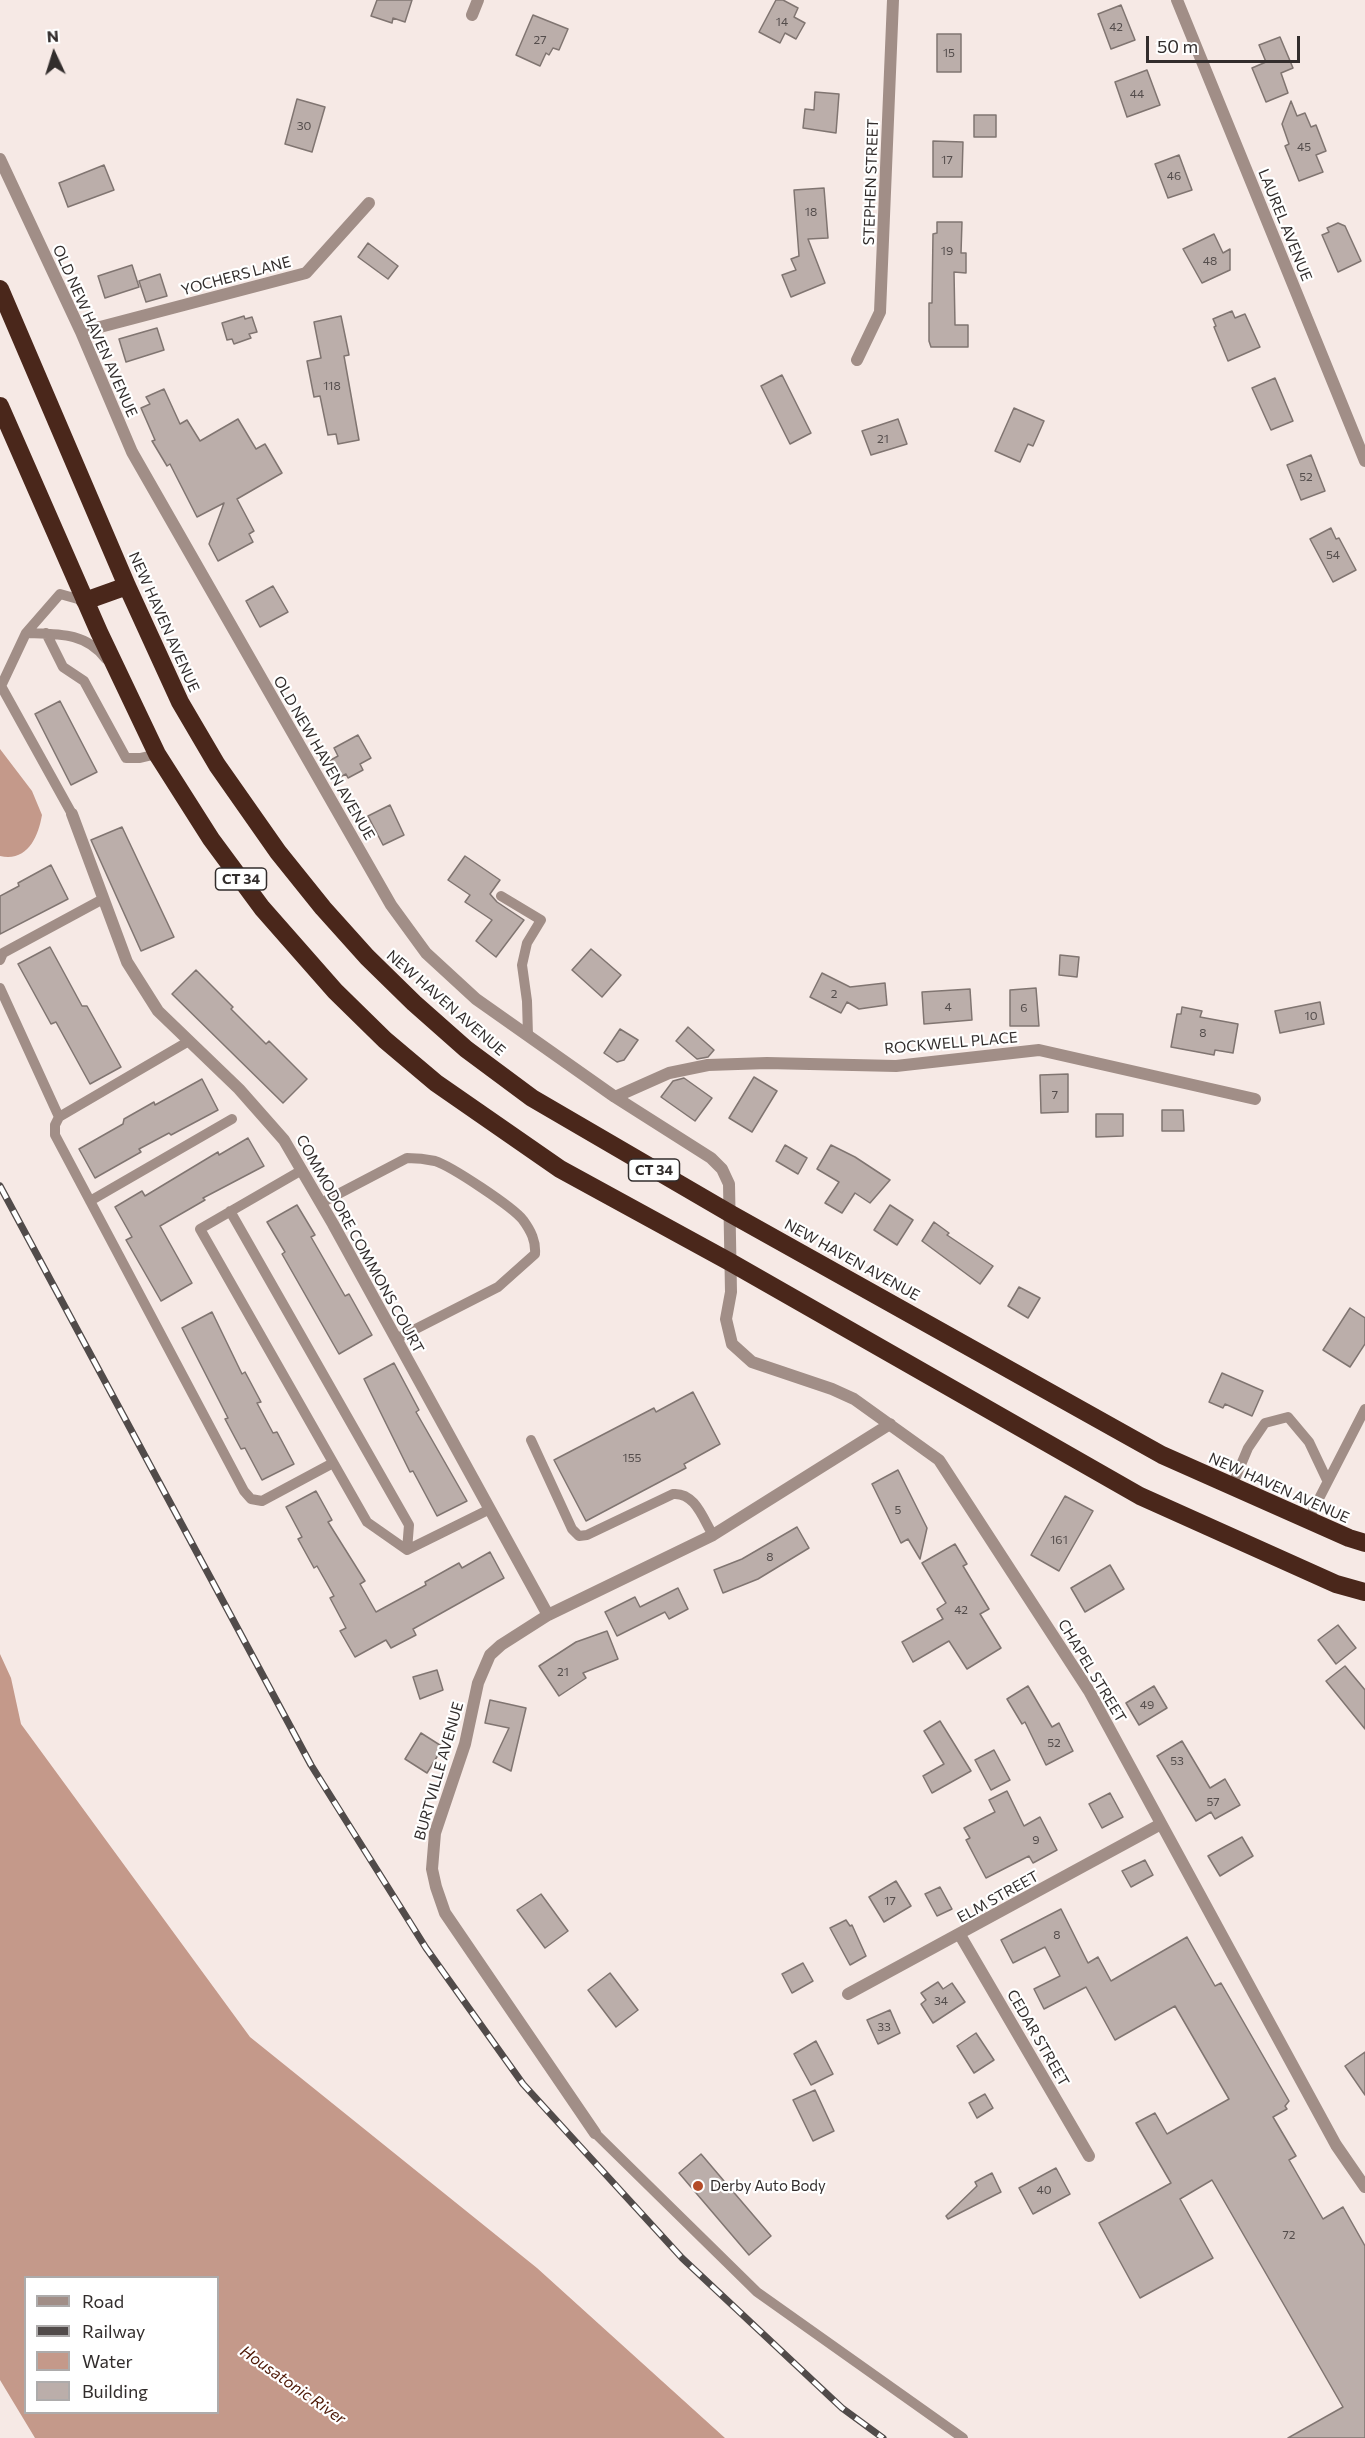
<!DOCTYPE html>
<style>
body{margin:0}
#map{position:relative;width:1365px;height:2438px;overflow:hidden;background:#f6e9e5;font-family:Commissioner,sans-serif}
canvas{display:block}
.legend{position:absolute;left:24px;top:2276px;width:195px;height:138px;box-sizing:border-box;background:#fff;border:2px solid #adabab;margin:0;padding:8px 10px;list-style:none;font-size:18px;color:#322d2c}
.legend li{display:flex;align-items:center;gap:12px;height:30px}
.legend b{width:30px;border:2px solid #adabab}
.north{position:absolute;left:24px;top:24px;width:60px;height:60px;-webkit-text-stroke:4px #fff;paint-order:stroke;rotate:356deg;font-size:16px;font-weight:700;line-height:24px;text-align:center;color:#322d2c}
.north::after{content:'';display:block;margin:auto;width:21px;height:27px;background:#322d2c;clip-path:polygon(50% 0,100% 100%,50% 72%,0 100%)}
.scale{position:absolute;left:1146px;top:36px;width:154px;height:27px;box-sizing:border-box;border:3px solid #322d2c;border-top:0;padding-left:8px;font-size:18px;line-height:21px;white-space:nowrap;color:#322d2c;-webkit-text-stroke:4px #fff;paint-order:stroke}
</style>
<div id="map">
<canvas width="1365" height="2438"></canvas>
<ul class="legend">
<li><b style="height:8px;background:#a18e87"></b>Road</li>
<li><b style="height:8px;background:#514b4a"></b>Railway</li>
<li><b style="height:16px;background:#c4998a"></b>Water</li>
<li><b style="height:16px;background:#bbaeaa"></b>Building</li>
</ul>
<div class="north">N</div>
<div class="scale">50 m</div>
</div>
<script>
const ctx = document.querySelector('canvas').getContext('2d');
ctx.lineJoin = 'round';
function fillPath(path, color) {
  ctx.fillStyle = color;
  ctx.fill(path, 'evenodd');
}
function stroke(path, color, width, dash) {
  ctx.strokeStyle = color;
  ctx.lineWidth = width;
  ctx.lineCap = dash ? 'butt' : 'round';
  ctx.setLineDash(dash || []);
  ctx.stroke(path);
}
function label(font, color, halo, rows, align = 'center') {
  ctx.font = font + ' Commissioner,sans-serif';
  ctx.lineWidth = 4.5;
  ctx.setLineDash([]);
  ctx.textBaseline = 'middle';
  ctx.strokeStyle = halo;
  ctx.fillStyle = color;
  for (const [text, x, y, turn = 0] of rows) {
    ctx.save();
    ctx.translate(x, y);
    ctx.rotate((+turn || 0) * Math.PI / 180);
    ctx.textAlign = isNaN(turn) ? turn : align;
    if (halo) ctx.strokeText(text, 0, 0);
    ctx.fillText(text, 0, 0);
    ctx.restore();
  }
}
fillPath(new Path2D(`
 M 0,749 L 32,791 L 42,815 C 38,838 27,862 0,856 Z
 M 0,1654 L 11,1678 L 21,1724 L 250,2037 L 537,2268 L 725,2438 L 35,2438 L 0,2380 ZM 26,2278 L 218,2278 L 218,2412 L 26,2412 Z`), '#c4998a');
const building = new Path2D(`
 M 377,0 L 412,0 L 405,22 L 393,18 L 392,23 L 371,16 Z
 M 776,0 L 783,0 L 798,8 L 794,17 L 805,23 L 796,39 L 785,33 L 780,43 L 759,32 Z
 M 1121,5 L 1135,40 L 1111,49 L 1098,14 Z
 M 533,15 L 568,29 L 559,50 L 553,48 L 549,55 L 546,53 L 540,66 L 516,55 Z
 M 937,34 L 961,34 L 961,72 L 937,72 Z
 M 1280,37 L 1293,68 L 1281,73 L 1288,93 L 1266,102 L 1252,68 L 1266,62 L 1259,45 Z
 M 1147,70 L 1160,105 L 1127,117 L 1115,82 Z
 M 815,92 L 839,94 L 836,133 L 803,128 L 805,109 L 814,110 Z
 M 297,99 L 325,107 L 312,152 L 285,144 Z
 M 1291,101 L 1297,116 L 1305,113 L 1311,127 L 1316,125 L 1326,151 L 1316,155 L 1323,172 L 1299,181 L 1285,146 L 1289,144 L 1282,124 Z
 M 974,115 L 996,115 L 996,137 L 974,137 Z
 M 933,141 L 963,142 L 962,177 L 933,177 Z
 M 1179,155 L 1192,190 L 1168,198 L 1155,164 Z
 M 104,165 L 114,190 L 68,207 L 59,183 Z
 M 824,188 L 828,238 L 808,239 L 825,283 L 791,297 L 782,275 L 796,270 L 791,259 L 799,256 L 794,190 Z
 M 937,222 L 962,222 L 961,253 L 966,253 L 966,273 L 954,272 L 955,325 L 968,325 L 968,347 L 931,347 L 929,341 L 929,303 L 932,303 L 933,234 L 937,233 Z
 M 1338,223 L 1345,226 L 1361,261 L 1338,272 L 1322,235 L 1329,232 L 1327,228 Z
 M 1214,234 L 1223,253 L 1230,249 L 1230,270 L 1202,283 L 1183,249 Z
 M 368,243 L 398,266 L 388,279 L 358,257 Z
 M 132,265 L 139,287 L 105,298 L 98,276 Z
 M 160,274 L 167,296 L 146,302 L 139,281 Z
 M 1232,311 L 1235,318 L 1245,314 L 1260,347 L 1228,361 L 1214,327 L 1216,326 L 1213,319 Z
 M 244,316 L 245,319 L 252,317 L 257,332 L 249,334 L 251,338 L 234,344 L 232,339 L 227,340 L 222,323 Z
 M 341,316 L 349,355 L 344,356 L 359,440 L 338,444 L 336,434 L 328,435 L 320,396 L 314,397 L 307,361 L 321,358 L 314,322 Z
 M 157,328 L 164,350 L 126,362 L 119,339 Z
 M 782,375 L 811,433 L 790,444 L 761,386 Z
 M 1275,378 L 1293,421 L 1271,430 L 1252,388 Z
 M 164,389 L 180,424 L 187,420 L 200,441 L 238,419 L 256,449 L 265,444 L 282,473 L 237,499 L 254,531 L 249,534 L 253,542 L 218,561 L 209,544 L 224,503 L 197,517 L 170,464 L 167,466 L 152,441 L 155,440 L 141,408 L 150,404 L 146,397 Z
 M 1014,408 L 1044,421 L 1033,446 L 1028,444 L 1020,462 L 995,451 Z
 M 898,419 L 907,444 L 871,455 L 862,431 Z
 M 1311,455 L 1325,491 L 1301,500 L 1287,465 Z
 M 1331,528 L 1336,539 L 1339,538 L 1356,570 L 1333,582 L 1310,539 Z
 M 273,586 L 288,612 L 260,627 L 246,601 Z
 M 60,701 L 97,772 L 71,785 L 35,714 Z
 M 358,735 L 371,758 L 360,764 L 363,770 L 348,778 L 346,774 L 338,778 L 329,761 L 338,756 L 334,748 Z
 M 390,805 L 404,835 L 383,845 L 368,816 Z
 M 122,827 L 174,937 L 141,951 L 91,840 Z
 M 465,856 L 500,880 L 490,894 L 497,902 L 524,920 L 496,957 L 476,941 L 492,920 L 465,902 L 470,895 L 448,880 Z
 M 51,865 L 68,899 L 0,934 L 0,896 L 19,886 L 18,883 Z
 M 50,947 L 82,1006 L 87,1006 L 121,1067 L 90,1084 L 56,1022 L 51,1024 L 18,964 Z
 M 591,949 L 621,975 L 602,997 L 572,970 Z
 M 1060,955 L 1079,957 L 1077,977 L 1059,975 Z
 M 196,970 L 233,1007 L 231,1009 L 266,1044 L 269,1041 L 307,1079 L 283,1103 L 172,994 Z
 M 822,973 L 850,987 L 885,983 L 887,1005 L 859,1009 L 847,1002 L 841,1013 L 810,997 Z
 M 1036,988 L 1039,1026 L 1010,1026 L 1010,990 Z
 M 970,989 L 972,1020 L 924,1024 L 922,992 Z
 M 1320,1002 L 1324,1024 L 1280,1033 L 1275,1011 Z
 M 1182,1007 L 1202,1011 L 1200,1017 L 1238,1024 L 1233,1053 L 1215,1050 L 1214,1055 L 1171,1047 L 1177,1014 L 1181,1014 Z
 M 688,1027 L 714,1050 L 708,1057 L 697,1059 L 676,1041 Z
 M 620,1029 L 638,1040 L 624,1060 L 617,1062 L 604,1053 Z
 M 1068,1074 L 1068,1112 L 1041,1113 L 1040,1075 Z
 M 754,1077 L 777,1091 L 752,1132 L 729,1118 Z
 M 684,1078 L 712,1098 L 695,1121 L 661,1097 L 673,1081 Z
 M 202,1079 L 218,1110 L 171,1135 L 169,1133 L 139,1149 L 141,1152 L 95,1178 L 79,1149 L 123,1124 L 124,1119 L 154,1102 L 155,1105 Z
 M 1162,1110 L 1183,1110 L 1184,1131 L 1162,1131 Z
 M 1096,1114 L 1123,1114 L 1123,1136 L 1096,1137 Z
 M 248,1138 L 264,1166 L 203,1198 L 205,1200 L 160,1226 L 192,1283 L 161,1301 L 126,1240 L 132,1237 L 115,1207 L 142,1191 L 145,1196 L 218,1152 L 219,1155 Z
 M 785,1145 L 807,1158 L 798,1174 L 776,1161 Z
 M 831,1145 L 855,1157 L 890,1180 L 870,1203 L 855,1193 L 842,1213 L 825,1203 L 839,1182 L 817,1169 Z
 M 297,1205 L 315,1235 L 311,1237 L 345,1296 L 349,1294 L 372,1335 L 339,1354 L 282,1254 L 285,1252 L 267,1222 Z
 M 890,1205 L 913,1220 L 897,1245 L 874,1230 Z
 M 934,1222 L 949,1233 L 947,1235 L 993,1266 L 980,1284 L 922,1241 Z
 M 1019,1287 L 1040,1298 L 1028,1318 L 1008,1306 Z
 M 1350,1308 L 1365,1318 L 1365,1344 L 1350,1367 L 1323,1350 Z
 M 212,1312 L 242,1374 L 245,1372 L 261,1402 L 257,1403 L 273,1433 L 277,1432 L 294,1464 L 262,1480 L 245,1448 L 241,1449 L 225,1419 L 228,1418 L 182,1328 Z
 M 394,1363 L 419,1410 L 416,1412 L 467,1501 L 437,1516 L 413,1471 L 410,1472 L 364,1379 Z
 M 1222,1373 L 1263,1391 L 1252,1416 L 1225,1404 L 1223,1408 L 1209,1402 Z
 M 693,1392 L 720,1444 L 684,1464 L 686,1468 L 586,1521 L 554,1460 L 654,1408 L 656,1412 Z
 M 898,1470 L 927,1528 L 920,1559 L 908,1539 L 901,1543 L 872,1484 Z
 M 316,1491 L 332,1520 L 328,1522 L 365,1581 L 360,1584 L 376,1612 L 426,1585 L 425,1582 L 459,1563 L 462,1568 L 490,1552 L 504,1578 L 413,1629 L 416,1635 L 391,1648 L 386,1640 L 355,1657 L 340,1631 L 346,1628 L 330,1598 L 334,1596 L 317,1566 L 314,1568 L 298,1539 L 302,1537 L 286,1507 Z
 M 1065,1496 L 1093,1511 L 1059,1571 L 1031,1555 Z
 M 797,1527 L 809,1548 L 758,1579 L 723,1593 L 714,1570 L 742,1559 Z
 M 955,1544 L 967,1564 L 963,1566 L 989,1609 L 980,1614 L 1001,1648 L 967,1669 L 949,1641 L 913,1662 L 902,1642 L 943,1619 L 937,1609 L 946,1603 L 922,1563 Z
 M 1110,1565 L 1124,1589 L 1085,1612 L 1071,1588 Z
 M 678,1588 L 688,1609 L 669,1619 L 665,1612 L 617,1636 L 605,1612 L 635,1597 L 640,1607 Z
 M 1338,1625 L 1356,1648 L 1336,1664 L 1318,1640 Z
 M 607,1631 L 618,1659 L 583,1673 L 586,1678 L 559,1696 L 539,1666 L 576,1642 Z
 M 1345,1666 L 1365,1690 L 1365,1729 L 1326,1681 Z
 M 437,1670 L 443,1690 L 420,1699 L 413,1677 Z
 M 1028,1686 L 1052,1727 L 1059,1723 L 1073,1751 L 1046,1765 L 1025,1722 L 1022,1724 L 1007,1699 Z
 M 1154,1686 L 1167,1708 L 1139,1725 L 1126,1703 Z
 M 490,1700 L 526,1708 L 511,1771 L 493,1762 L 509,1728 L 485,1723 Z
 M 940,1721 L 971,1771 L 932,1793 L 923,1776 L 944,1764 L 924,1731 Z
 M 421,1733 L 443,1747 L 427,1773 L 405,1759 Z
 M 1182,1741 L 1210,1788 L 1225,1779 L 1240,1805 L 1215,1819 L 1211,1812 L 1196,1821 L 1157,1756 Z
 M 994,1750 L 1010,1780 L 991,1790 L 975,1760 Z
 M 1007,1791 L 1024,1826 L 1040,1817 L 1057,1850 L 1033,1863 L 1029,1856 L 986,1878 L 966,1840 L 970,1838 L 964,1828 L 995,1812 L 989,1800 Z
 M 1110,1793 L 1123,1817 L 1102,1828 L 1089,1804 Z
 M 1242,1837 L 1253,1856 L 1220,1876 L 1208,1856 Z
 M 1145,1860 L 1153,1875 L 1131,1887 L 1122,1871 Z
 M 896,1881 L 911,1906 L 884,1922 L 869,1897 Z
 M 940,1887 L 952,1909 L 937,1916 L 925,1894 Z
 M 541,1894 L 568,1931 L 545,1948 L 517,1910 Z
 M 1061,1909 L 1088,1963 L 1098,1957 L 1111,1981 L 1187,1937 L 1215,1986 L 1221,1983 L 1289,2101 L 1285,2106 L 1287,2109 L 1273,2117 L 1296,2156 L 1289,2160 L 1323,2219 L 1343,2207 L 1365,2246 L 1365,2438 L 1288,2438 L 1343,2407 L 1212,2180 L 1180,2199 L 1213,2258 L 1140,2298 L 1099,2223 L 1171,2183 L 1136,2123 L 1155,2113 L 1167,2134 L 1229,2099 L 1175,2006 L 1115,2040 L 1086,1987 L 1044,2009 L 1034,1989 L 1060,1976 L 1045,1947 L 1013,1963 L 1001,1940 Z
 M 846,1920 L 850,1926 L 852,1925 L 866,1956 L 850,1965 L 830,1928 Z
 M 803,1963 L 813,1981 L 792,1993 L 782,1974 Z
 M 610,1973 L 638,2010 L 616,2027 L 588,1990 Z
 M 938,1982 L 943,1989 L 952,1983 L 965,2002 L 933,2023 L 921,2004 L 926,2000 L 921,1993 Z
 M 890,2010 L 900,2033 L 878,2044 L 867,2020 Z
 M 976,2033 L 994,2060 L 974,2073 L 957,2046 Z
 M 816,2041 L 833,2074 L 811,2085 L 794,2054 Z
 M 1365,2052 L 1365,2095 L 1345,2066 Z
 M 815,2090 L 834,2131 L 813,2141 L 793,2100 Z
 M 985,2094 L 993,2108 L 977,2118 L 969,2103 Z
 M 701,2154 L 771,2236 L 749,2255 L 679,2173 Z
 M 1056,2168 L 1070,2194 L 1033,2214 L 1019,2188 Z
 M 992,2173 L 1001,2192 L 948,2219 L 946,2216 L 977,2186 L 975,2182 Z`);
fillPath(building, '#bbaeaa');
stroke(building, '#807571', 1.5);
stroke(new Path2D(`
 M 85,601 L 60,594 L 26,633 C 57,634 86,632 106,659
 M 26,633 L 1,686 L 72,814
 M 46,633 L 63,667 L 84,681 L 126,758 L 140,758 L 157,754
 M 501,896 L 541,920 L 527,943 L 522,965 L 527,1001 L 528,1036
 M 0,960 L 3,953 L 103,899
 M 0,988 L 59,1117
 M 189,1041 L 59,1117 L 55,1125 L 55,1135 L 244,1491 L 251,1499 L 262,1501 L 333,1463
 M 90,1201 L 232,1119
 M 321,1203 L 407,1158 C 416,1158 426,1159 435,1161 C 451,1166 513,1207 523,1220 C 531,1231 536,1241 535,1254 L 498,1287 L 396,1339
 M 230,1211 L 409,1525 L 407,1550 L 367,1522 L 200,1229 L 302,1170
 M 531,1440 L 572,1529 L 579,1536 L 587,1535 L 673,1494 C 695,1492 703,1519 713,1535
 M 1232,1486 L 1248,1448 L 1265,1423 L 1288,1417 L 1309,1442 L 1327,1480
 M 1308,1520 L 1365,1409
 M 407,1550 L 490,1509
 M 595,2133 L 757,2292 L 963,2438`), '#a18e87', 10);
stroke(new Path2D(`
 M 1177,0 L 1365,461
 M 472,15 L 478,0
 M 0,159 L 81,332 L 132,452 L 391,905 L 426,953 L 476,999 L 615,1097 L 711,1158 L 722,1169 L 729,1184 L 731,1292 L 726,1319 L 732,1344 L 752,1362 L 832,1389 L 854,1399 L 939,1460 L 1089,1691 L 1336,2145 L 1365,2187
 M 81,332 L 306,273 L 369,203
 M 857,360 L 880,312 L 893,0
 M 72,814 L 127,962 L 158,1011 L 239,1089 L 284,1140 L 333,1224 L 548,1615
 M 615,1097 L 669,1073 L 708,1065 L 767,1063 L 896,1066 L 1039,1050 L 1255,1099
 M 960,1935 L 1089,2156
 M 848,1994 L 1161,1824
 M 595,2133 L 445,1913 L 436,1887 L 432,1869 L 435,1833 L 465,1744 L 478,1683 L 490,1655 L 501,1645 L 548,1615 L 713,1535 L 890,1424`), '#a18e87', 12);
stroke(new Path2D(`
 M 0,289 L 127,586 L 180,702 L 217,765 L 278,852 L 323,908 L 367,957 L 414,1003 L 466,1049 L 532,1098 L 731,1214 L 1162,1455 L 1349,1538 L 1365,1543
 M 0,406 L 99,632 L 157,754 L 211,839 L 262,908 L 335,991 L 385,1040 L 436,1083 L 560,1169 L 730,1262 L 1140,1496 L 1336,1584 L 1365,1592
 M 85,601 L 127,586`), '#4a271b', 18);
const rail = new Path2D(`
 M 0,1186 L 311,1765 L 426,1948 L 523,2084 L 682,2258 L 842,2408 L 883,2438`);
stroke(rail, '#514b4a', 7);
stroke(rail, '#fff', 4.5, [14]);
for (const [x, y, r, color] of [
 [698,2186,6,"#b44c28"]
]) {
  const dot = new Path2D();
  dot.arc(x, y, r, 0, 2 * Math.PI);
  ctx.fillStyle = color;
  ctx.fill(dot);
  stroke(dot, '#fff', 2);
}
label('12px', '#544d4c', null, [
 ["14",782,22],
 ["42",1116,27],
 ["27",540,40],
 ["15",949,53],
 ["44",1137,94],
 ["30",304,126],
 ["45",1304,147],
 ["17",947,160],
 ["46",1174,176],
 ["18",811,212],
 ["19",947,251],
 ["48",1210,261],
 ["118",332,386],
 ["21",883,439],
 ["52",1306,477],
 ["54",1333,555],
 ["2",834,994],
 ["4",948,1007],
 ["6",1024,1008],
 ["10",1311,1016],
 ["8",1203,1033],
 ["7",1055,1095],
 ["155",632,1458],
 ["5",898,1510],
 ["161",1059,1540],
 ["8",770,1557],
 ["42",961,1610],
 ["21",563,1672],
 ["49",1147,1705],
 ["52",1054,1743],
 ["53",1177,1761],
 ["57",1213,1802],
 ["9",1036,1840],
 ["17",890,1901],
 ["8",1057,1935],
 ["34",941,2001],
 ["33",884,2027],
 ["40",1044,2190],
 ["72",1289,2235]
]);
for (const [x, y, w] of [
 [241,879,51],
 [654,1170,51]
]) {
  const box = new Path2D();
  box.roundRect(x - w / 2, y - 11, w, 22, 4.5);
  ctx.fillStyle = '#fff';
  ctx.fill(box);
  stroke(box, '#322d2c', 1.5);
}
label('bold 14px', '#322d2c', null, [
 ["CT 34",241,879],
 ["CT 34",654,1170]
]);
label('15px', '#322d2c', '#fff', [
 ["STEPHEN STREET",871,182,-88],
 ["LAUREL AVENUE",1285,225,68],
 ["YOCHERS LANE",236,276,-15],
 ["OLD NEW HAVEN AVENUE",95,331,66],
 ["NEW HAVEN AVENUE",164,622,66],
 ["OLD NEW HAVEN AVENUE",324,758,60],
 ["NEW HAVEN AVENUE",446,1003,41],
 ["ROCKWELL PLACE",951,1043,-5],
 ["COMMODORE COMMONS COURT",360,1244,61],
 ["NEW HAVEN AVENUE",852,1260,29],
 ["NEW HAVEN AVENUE",1279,1488,24],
 ["CHAPEL STREET",1092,1671,59],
 ["BURTVILLE AVENUE",439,1771,-74],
 ["ELM STREET",998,1897,-29],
 ["CEDAR STREET",1038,2038,60]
]);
label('15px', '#322d2c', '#fff', [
 ["Derby Auto Body",710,2186]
], 'left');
label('italic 16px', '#4d1704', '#fff', [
 ["Housatonic River",293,2385,35]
]);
</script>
